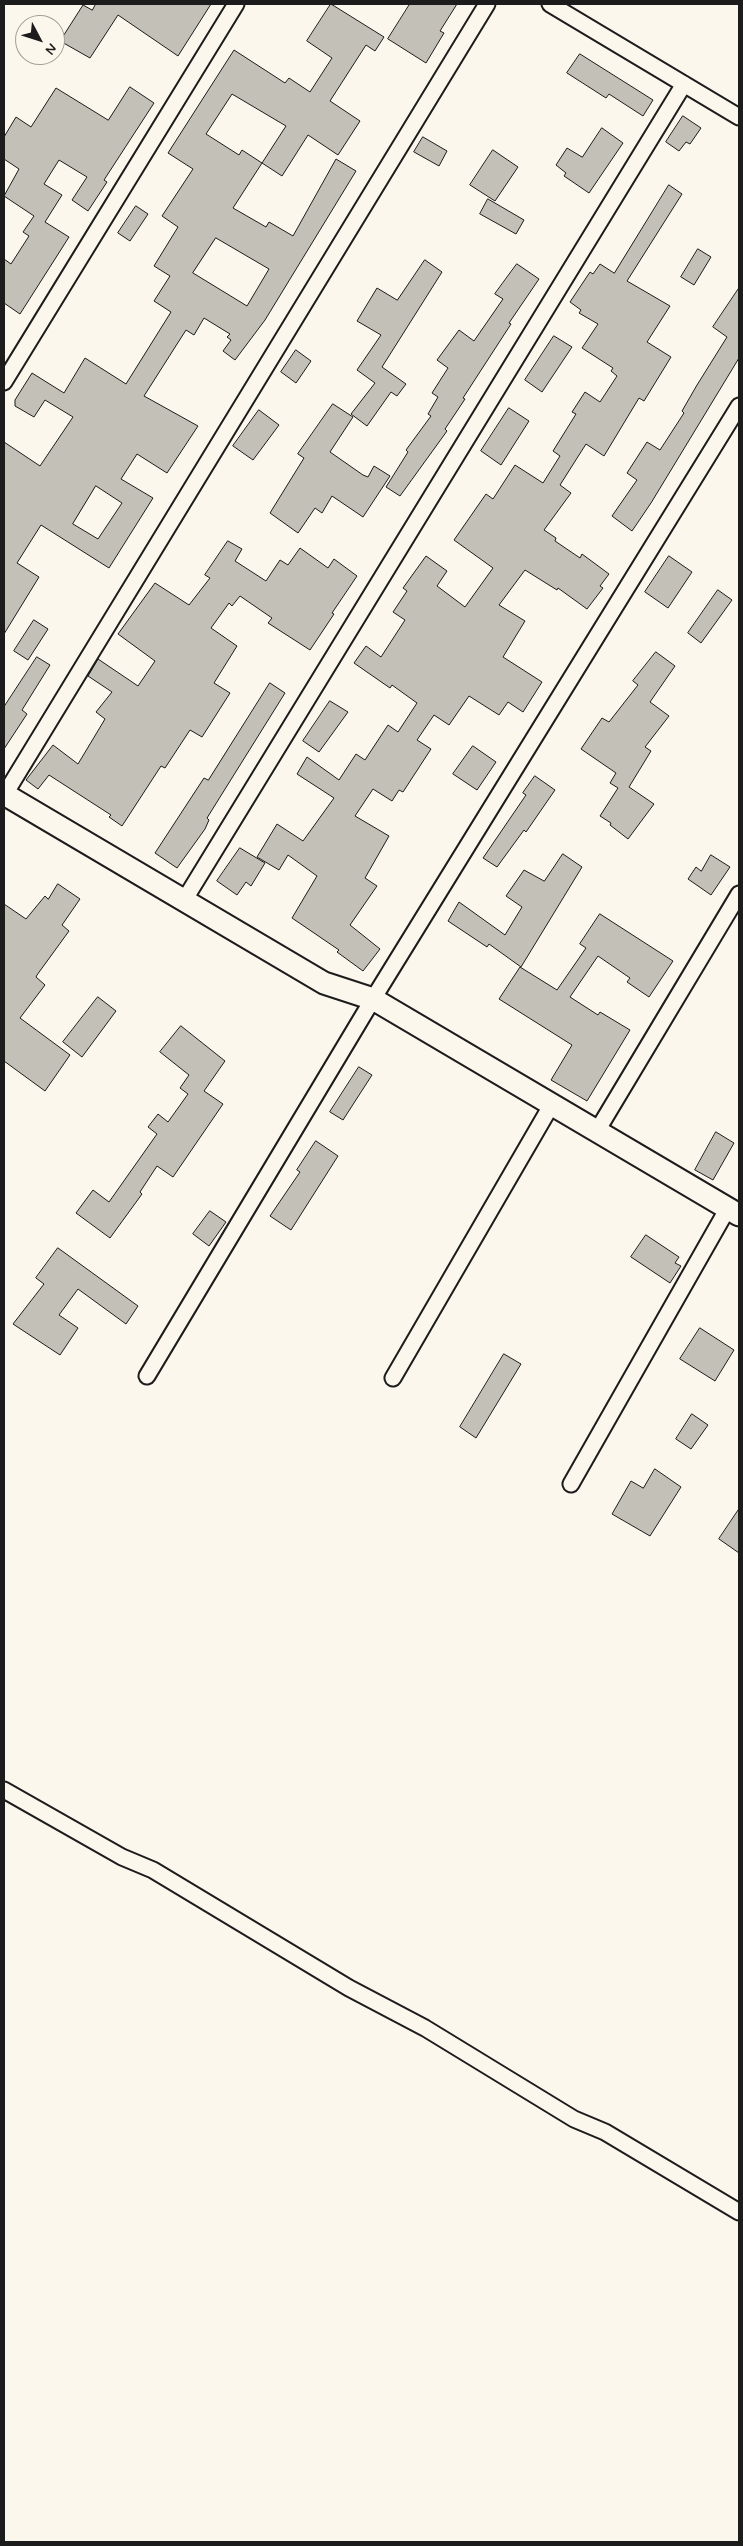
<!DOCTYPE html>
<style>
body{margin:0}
#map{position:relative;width:743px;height:2546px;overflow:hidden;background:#fbf7ec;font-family:Mynerve,sans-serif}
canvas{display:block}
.frame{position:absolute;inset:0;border:5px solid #1c1c1c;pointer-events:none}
.north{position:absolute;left:15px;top:15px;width:50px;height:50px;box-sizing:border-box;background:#fbf7ec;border:1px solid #a29f99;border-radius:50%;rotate:130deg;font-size:14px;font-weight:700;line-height:20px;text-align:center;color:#1c1c1c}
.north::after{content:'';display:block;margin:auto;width:18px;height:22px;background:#1c1c1c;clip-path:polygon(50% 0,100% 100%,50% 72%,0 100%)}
</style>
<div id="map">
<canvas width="743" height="2546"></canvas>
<div class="frame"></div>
<div class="north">N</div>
</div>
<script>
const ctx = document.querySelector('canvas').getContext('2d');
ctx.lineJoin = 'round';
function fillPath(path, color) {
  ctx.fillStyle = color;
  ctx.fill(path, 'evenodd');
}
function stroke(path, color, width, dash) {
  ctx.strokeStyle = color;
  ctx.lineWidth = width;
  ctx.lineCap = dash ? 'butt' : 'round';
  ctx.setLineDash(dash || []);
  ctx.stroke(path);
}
const building = new Path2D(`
 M 96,4 L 211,4 L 178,56 L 118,15 L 90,58 L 60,41 L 83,5 L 92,10 Z
 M 331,4 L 384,37 L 375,51 L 366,45 L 330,101 L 360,121 L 338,155 L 308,135 L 282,176 L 262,163 L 286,126 L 232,94 L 206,134 L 239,155 L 242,150 L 262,163 L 233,208 L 266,227 L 269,222 L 293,236 L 336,159 L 356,171 L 265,320 L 235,360 L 223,351 L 231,340 L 227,337 L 230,334 L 204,318 L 194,335 L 186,330 L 144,396 L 198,426 L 167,473 L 137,454 L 121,479 L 153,498 L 109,568 L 41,525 L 17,563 L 39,577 L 4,634 L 4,442 L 40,466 L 73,417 L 45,400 L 34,417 L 15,406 L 15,400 L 32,373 L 64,393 L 85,358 L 126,384 L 171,312 L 154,301 L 170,276 L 154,266 L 178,227 L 162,216 L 193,169 L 168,153 L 234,50 L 285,83 L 289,78 L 310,92 L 332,58 L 307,41 ZM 216,238 L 269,269 L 247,306 L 193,273 ZM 96,486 L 122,503 L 98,539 L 73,524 Z
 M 410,4 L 457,4 L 440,31 L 444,33 L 426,63 L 388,39 Z
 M 580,54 L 653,100 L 643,116 L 609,94 L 606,98 L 567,73 Z
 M 130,87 L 154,103 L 104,180 L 107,182 L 88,211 L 72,200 L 87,177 L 59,160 L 44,184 L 62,195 L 45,222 L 69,237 L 20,314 L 4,303 L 4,259 L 11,264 L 29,236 L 23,232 L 34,216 L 4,196 L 19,169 L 4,159 L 4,137 L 16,117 L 31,127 L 56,88 L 108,120 Z
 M 683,116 L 701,128 L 690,144 L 686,142 L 679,151 L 666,142 Z
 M 602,128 L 623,143 L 589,193 L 564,176 L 566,173 L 556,165 L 567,148 L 582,157 Z
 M 423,137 L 447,151 L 439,166 L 414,152 Z
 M 493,150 L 518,167 L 495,201 L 470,185 Z
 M 669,185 L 682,194 L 627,281 L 670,306 L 647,342 L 671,357 L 644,401 L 639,398 L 604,456 L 586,444 L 560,485 L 571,493 L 544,530 L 556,538 L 555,541 L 580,558 L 582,554 L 609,574 L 600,586 L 603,588 L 587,609 L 558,588 L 557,590 L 525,570 L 499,605 L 525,621 L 503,657 L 542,682 L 523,712 L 508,702 L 499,715 L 469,696 L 449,725 L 434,715 L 417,740 L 431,749 L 403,792 L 399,790 L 392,801 L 373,789 L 355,816 L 389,836 L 365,878 L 377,886 L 350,925 L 380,949 L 363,971 L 337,952 L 339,950 L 292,918 L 317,876 L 288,855 L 279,870 L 257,857 L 277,824 L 303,841 L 334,798 L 297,774 L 307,757 L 339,780 L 356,754 L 365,760 L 388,725 L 398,732 L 417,703 L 392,685 L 390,688 L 354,663 L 366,646 L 381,657 L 405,620 L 393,612 L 407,591 L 403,588 L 426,556 L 447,571 L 437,586 L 465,607 L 493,568 L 454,540 L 486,494 L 493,499 L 515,465 L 543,483 L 560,456 L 553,451 L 576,414 L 572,412 L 585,392 L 600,402 L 617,376 L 611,371 L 613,368 L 582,348 L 598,324 L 579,313 L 581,310 L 570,302 L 590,272 L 593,274 L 600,264 L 614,273 Z
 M 488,199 L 524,220 L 516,234 L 480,214 Z
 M 136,206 L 148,214 L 130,241 L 118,233 Z
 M 698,249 L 711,257 L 694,285 L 681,277 Z
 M 425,260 L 442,272 L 382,367 L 406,384 L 397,396 L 391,392 L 367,426 L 351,414 L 375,383 L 357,370 L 381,335 L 357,321 L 377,288 L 397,300 Z
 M 517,264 L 539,279 L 509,323 L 511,324 L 463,398 L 465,399 L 445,429 L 447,431 L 400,496 L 386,487 L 408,452 L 406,450 L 431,416 L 428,414 L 438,397 L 432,393 L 448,368 L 437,360 L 459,330 L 474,341 L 503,299 L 495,294 Z
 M 739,288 L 739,358 L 651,503 L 632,531 L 612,516 L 637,480 L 627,473 L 647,442 L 660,450 L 684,413 L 682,411 L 697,385 L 727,337 L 713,327 Z
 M 554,336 L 572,347 L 542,392 L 525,380 Z
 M 296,350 L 311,361 L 296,383 L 281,372 Z
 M 333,404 L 353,417 L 330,452 L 363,475 L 368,477 L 374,466 L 390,476 L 363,517 L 332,496 L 322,513 L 315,508 L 298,533 L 270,513 L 304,458 L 298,454 Z
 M 509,408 L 529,421 L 501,465 L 481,451 Z
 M 259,410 L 279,425 L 253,460 L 233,446 Z
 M 228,541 L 242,549 L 235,561 L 266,581 L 280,560 L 288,565 L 300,548 L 328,568 L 334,559 L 357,576 L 332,613 L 334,614 L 310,650 L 268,623 L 272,618 L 240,596 L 232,606 L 229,603 L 211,628 L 237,646 L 214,683 L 230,693 L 202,737 L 190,730 L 165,768 L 161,766 L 122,826 L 109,817 L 111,815 L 49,775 L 38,789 L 26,780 L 53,745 L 78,764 L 105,719 L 96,712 L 112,692 L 88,676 L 98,659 L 138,686 L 155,661 L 118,634 L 155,583 L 189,605 L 210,578 L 205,575 Z
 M 669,556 L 692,572 L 668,608 L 645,592 Z
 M 718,590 L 732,600 L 701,643 L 688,633 Z
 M 34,620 L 48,629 L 28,660 L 14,651 Z
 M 656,652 L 675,666 L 650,702 L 669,716 L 645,747 L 651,751 L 629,787 L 654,804 L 628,839 L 610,825 L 611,823 L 600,816 L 618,788 L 610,783 L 616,773 L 581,749 L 602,718 L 609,722 L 638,685 L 633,681 Z
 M 37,657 L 50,665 L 22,710 L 27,714 L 4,749 L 4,707 Z
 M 270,683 L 285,693 L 207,818 L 209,820 L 205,829 L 177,868 L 155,853 L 204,778 L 208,780 Z
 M 330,701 L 348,712 L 319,752 L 303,741 Z
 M 473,746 L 496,762 L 477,790 L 453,774 Z
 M 535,776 L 555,790 L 526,832 L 524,830 L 497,867 L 483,858 L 526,795 L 523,793 Z
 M 240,848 L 265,863 L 251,886 L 246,882 L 237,895 L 217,881 Z
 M 563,854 L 582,867 L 521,967 L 489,944 L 487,947 L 448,921 L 459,902 L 505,935 L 522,907 L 506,896 L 524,870 L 544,881 Z
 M 711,855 L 730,867 L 711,895 L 688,879 L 696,867 L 701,871 Z
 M 58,884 L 80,899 L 62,925 L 69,931 L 37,975 L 36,977 L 45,985 L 20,1018 L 70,1055 L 45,1091 L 4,1061 L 4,904 L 26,919 L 45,896 L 48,899 Z
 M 600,914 L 673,961 L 649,997 L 627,982 L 630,978 L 598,956 L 570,997 L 598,1015 L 600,1012 L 630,1030 L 587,1101 L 551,1080 L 572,1045 L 499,999 L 520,967 L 557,990 L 586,948 L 580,944 Z
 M 98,997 L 116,1011 L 82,1057 L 63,1042 Z
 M 181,1026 L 225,1061 L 204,1091 L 223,1104 L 173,1177 L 157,1166 L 140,1192 L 142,1194 L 110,1238 L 76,1213 L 93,1190 L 109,1202 L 157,1134 L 148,1127 L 158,1114 L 168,1122 L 188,1094 L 180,1088 L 189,1075 L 160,1052 Z
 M 359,1067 L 372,1075 L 343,1120 L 330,1112 Z
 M 716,1132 L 734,1143 L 713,1180 L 695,1170 Z
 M 316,1141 L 338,1156 L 291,1230 L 270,1216 L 300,1172 L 297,1170 Z
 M 210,1211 L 226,1222 L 209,1246 L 193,1234 Z
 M 646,1235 L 679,1257 L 675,1263 L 681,1266 L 670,1283 L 631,1257 Z
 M 58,1248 L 138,1306 L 126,1324 L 78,1289 L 59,1315 L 78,1328 L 60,1355 L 13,1324 L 44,1284 L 36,1278 Z
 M 700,1328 L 734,1350 L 715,1381 L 680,1359 Z
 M 504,1354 L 521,1364 L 476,1438 L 460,1427 Z
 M 692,1414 L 708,1425 L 691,1449 L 676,1439 Z
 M 655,1469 L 681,1487 L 650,1536 L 612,1514 L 631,1481 L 643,1488 Z
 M 739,1509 L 739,1553 L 719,1539 Z`);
fillPath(building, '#c3c0b8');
stroke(building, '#1c1c1c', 1);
const street = new Path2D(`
 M 550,4 L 739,117
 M 4,382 L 236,4
 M 5,794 L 487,4
 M 185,899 L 684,84
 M 597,1131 L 739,894
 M 147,1376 L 373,999 L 739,406
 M 393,1378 L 552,1104
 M 571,1484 L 728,1208
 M 4,1790 L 122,1857 L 153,1870 L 349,1988 L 425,2028 L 574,2119 L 605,2132 L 739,2212`);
const secondary = new Path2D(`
 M 4,794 L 324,983 L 373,999 L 739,1215`);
stroke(street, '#1c1c1c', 19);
stroke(secondary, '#1c1c1c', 25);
stroke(street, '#fbf7ec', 15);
stroke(secondary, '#fbf7ec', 21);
</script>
